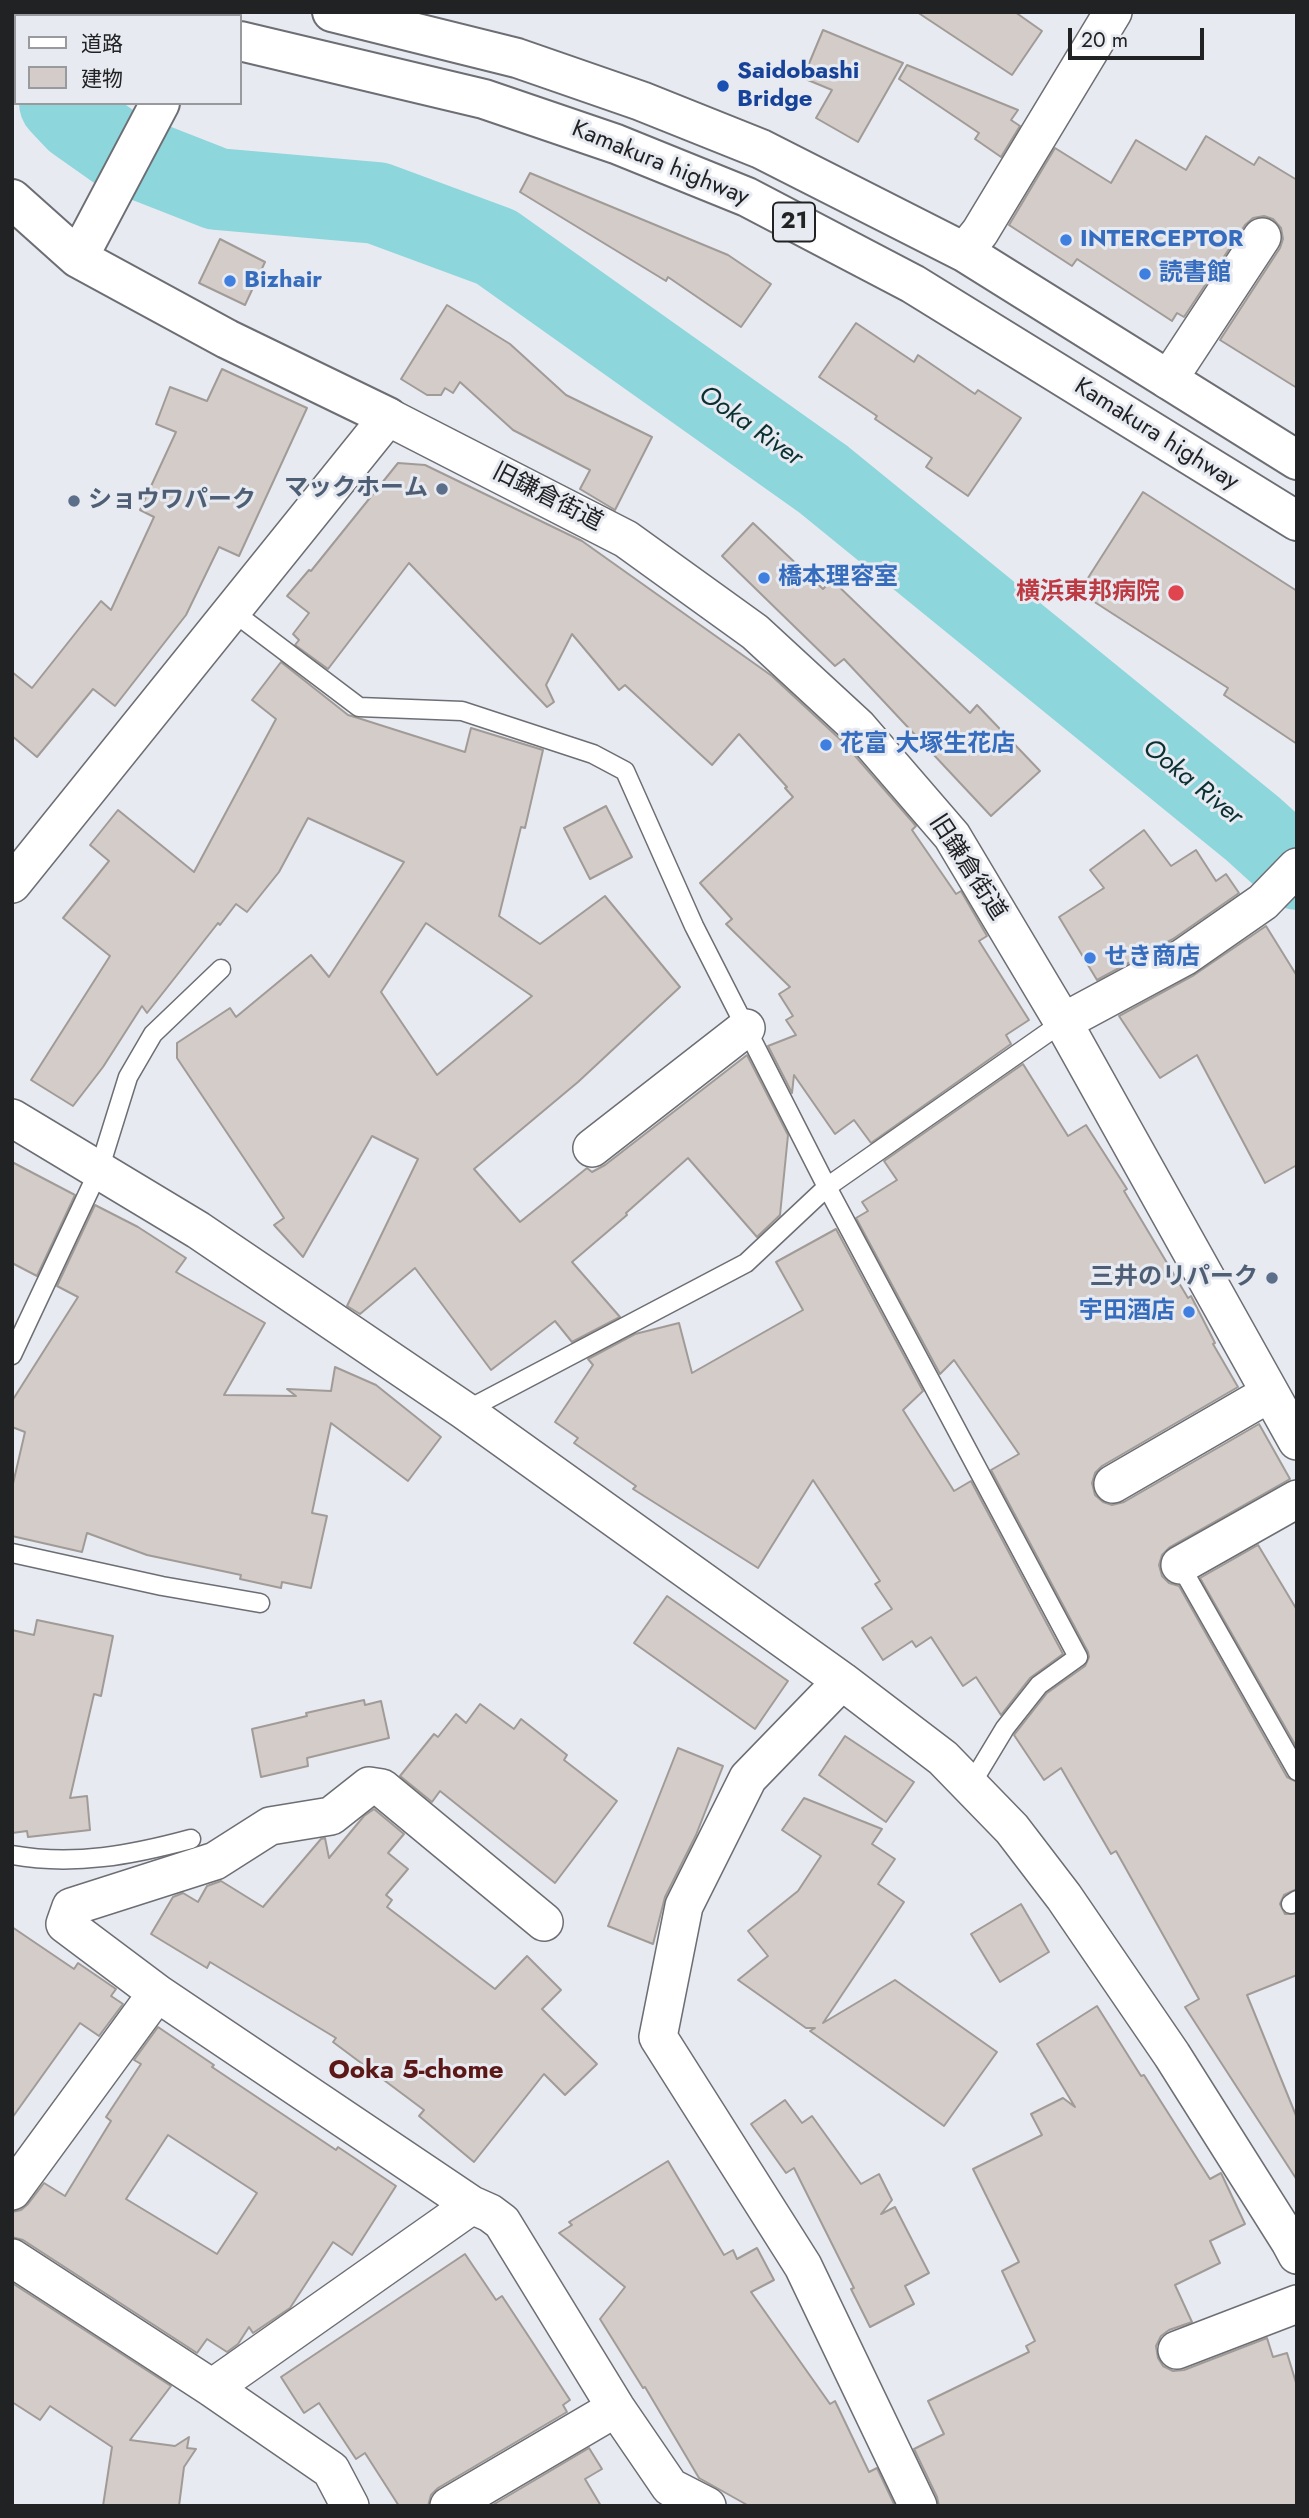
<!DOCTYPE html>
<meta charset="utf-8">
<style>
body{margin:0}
#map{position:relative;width:1309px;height:2518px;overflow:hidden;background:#e7eaf0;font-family:Jost,"Noto Sans JP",sans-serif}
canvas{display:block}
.frame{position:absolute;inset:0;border:14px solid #212224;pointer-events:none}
.legend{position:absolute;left:14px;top:14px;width:228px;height:91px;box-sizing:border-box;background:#e7eaf0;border:2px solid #989a9e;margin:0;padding:9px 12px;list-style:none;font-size:21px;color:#212224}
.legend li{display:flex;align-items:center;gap:14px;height:35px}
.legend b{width:35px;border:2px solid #989a9e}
.scale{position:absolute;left:1068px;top:28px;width:136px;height:32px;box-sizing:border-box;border:4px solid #212224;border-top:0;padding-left:9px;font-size:21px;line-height:24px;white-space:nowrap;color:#212224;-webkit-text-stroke:5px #e7eaf0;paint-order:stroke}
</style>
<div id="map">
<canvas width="1309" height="2518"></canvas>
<div class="frame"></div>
<ul class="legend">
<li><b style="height:9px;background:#fff"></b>道路</li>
<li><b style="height:19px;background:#d3ccc9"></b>建物</li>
</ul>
<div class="scale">20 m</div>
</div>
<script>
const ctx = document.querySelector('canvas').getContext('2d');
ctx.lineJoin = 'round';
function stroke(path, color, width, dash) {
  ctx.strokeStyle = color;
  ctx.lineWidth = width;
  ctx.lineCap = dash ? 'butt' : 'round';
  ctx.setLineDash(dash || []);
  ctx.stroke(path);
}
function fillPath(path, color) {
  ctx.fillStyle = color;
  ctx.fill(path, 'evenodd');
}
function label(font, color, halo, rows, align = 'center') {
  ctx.font = font + ' Jost,"Noto Sans JP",sans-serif';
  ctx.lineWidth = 6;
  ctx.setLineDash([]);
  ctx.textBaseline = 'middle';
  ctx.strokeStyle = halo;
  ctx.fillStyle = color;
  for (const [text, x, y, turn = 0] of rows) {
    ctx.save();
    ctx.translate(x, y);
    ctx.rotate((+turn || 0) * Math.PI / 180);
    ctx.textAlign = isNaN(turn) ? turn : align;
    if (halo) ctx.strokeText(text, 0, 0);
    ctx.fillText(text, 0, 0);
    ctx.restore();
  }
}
stroke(new Path2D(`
 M 12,55 L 16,59
 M 60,103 L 76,120 L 120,151 L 217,189 L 377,203 L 496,247 L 823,479 L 1253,829 L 1297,869`), '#8cd6dc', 82);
const building = new Path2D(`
 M 917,12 L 1015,12 L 1042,31 L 1012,75 Z
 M 823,30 L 903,63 L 858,142 L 816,118 L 832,90 L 803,78 Z
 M 907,65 L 1018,110 L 1011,120 L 1020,126 L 1001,157 L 975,139 L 979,133 L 899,79 Z
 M 1206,136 L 1254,165 L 1259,157 L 1297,180 L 1297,388 L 1220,340 L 1280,248 L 1283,239 L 1281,228 L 1273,219 L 1264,216 L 1253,218 L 1245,225 L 1184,317 L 1177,313 L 1172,321 L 1077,259 L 1072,266 L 1009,225 L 1055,148 L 1111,183 L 1136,140 L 1186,170 Z
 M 530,173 L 728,255 L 771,284 L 741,327 L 668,277 L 666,281 L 520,192 Z
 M 220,239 L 265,262 L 245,305 L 199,283 Z
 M 447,305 L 510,344 L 566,395 L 652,437 L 615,510 L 580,489 L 590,470 L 513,430 L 460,382 L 453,393 L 445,388 L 441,395 L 427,395 L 401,379 Z
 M 856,323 L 914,362 L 918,355 L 975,394 L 978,390 L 1021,418 L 968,496 L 926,467 L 932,458 L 875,419 L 877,416 L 819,377 Z
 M 222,369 L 307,408 L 239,556 L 219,547 L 186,615 L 115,706 L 93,689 L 37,757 L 12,736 L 12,672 L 32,688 L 101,601 L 111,610 L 154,517 L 140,510 L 176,432 L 156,424 L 170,387 L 207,401 Z
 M 398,463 L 425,465 L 582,541 L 772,676 L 843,742 L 916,826 L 912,830 L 956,894 L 961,891 L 987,936 L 979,941 L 1029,1020 L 1006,1035 L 1011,1044 L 871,1143 L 854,1120 L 835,1134 L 794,1075 L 792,1093 L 768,1046 L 796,1035 L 786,1020 L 793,1016 L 779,994 L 790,987 L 726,924 L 732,919 L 700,883 L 793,797 L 785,788 L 787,787 L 739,734 L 712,765 L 625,685 L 619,690 L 572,634 L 546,685 L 554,702 L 547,707 L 409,563 L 328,669 L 295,645 L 299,640 L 293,634 L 309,613 L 287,596 L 309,570 L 311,571 Z
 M 1143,492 L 1297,591 L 1297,744 L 1224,695 L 1228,688 L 1079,592 Z
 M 753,523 L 823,589 L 832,580 L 970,713 L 977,705 L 1040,771 L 991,816 L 844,659 L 835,666 L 722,556 Z
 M 281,662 L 348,715 L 358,718 L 465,752 L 471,728 L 543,750 L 525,828 L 521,827 L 499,916 L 540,944 L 605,896 L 680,987 L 578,1082 L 474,1169 L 520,1222 L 587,1168 L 592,1172 L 605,1165 L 747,1055 L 788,1135 L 780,1215 L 757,1237 L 688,1158 L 626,1213 L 627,1215 L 572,1262 L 620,1317 L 572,1342 L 555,1321 L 491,1370 L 415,1268 L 360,1314 L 347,1306 L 418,1159 L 372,1136 L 303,1257 L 274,1225 L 284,1218 L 177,1058 L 177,1043 L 230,1008 L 236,1017 L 311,955 L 329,977 L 404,862 L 308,818 L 279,872 L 247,912 L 236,904 L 220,925 L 218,923 L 147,1013 L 142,1006 L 103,1067 L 73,1106 L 31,1080 L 110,956 L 63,918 L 109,861 L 90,845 L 118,810 L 194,872 L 276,719 L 252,700 ZM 426,923 L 532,996 L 437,1075 L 381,992 Z
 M 606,806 L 632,857 L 590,879 L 564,828 Z
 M 1144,830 L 1171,866 L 1196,850 L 1216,881 L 1226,874 L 1239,893 L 1173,939 L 1097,980 L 1059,917 L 1104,888 L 1090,870 Z
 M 1266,926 L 1297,976 L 1297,1165 L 1265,1183 L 1197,1055 L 1160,1078 L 1119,1016 L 1194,975 Z
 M 1023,1064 L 1068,1136 L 1086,1125 L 1127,1189 L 1124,1191 L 1188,1298 L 1191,1296 L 1215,1343 L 1213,1344 L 1238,1387 L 1102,1466 L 1095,1473 L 1092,1483 L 1095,1495 L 1103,1502 L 1112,1505 L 1124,1502 L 1259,1424 L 1290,1479 L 1170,1547 L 1162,1555 L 1159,1565 L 1162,1576 L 1169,1583 L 1179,1586 L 1287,1777 L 1297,1782 L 1297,1889 L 1284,1895 L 1280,1904 L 1285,1914 L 1297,1914 L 1297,1975 L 1247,1995 L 1297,2118 L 1297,2180 L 1185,2007 L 1199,1999 L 1116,1851 L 1111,1854 L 1061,1768 L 1044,1780 L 1014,1735 L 1047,1693 L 1085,1666 L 1089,1657 L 1088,1652 L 991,1470 L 1019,1454 L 954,1360 L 940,1374 L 856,1218 L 868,1211 L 862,1202 L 897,1180 L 884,1161 Z
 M 12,1162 L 75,1195 L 37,1276 L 12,1263 Z
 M 95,1205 L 138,1227 L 186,1258 L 176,1272 L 265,1323 L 224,1395 L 296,1396 L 287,1389 L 331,1391 L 335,1367 L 376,1385 L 441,1437 L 408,1481 L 331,1423 L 312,1513 L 327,1516 L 311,1588 L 282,1582 L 281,1588 L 240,1579 L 241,1575 L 147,1555 L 87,1533 L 82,1552 L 12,1536 L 12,1488 L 25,1432 L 12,1427 L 12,1401 L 78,1297 L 57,1286 Z
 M 836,1229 L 923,1391 L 903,1410 L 954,1491 L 971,1481 L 1063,1654 L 1030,1678 L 1001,1715 L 976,1677 L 963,1686 L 931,1637 L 916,1647 L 912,1641 L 883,1660 L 862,1628 L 892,1609 L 875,1584 L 880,1581 L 813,1480 L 758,1568 L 633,1489 L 636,1486 L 574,1443 L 578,1438 L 555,1422 L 593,1365 L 588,1359 L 635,1334 L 679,1323 L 692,1373 L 803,1310 L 776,1262 Z
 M 1258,1545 L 1297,1610 L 1297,1748 L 1200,1578 Z
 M 667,1596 L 788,1681 L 755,1729 L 634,1643 Z
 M 37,1620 L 113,1636 L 101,1696 L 94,1694 L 70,1798 L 87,1796 L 90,1830 L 28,1837 L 27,1831 L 12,1833 L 12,1630 L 34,1635 Z
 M 364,1700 L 365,1705 L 381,1701 L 389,1738 L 307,1758 L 308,1766 L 261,1777 L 252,1729 L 307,1716 L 306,1713 Z
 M 480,1704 L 514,1729 L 521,1719 L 567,1755 L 564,1760 L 617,1801 L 555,1883 L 440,1791 L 432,1802 L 400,1776 L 434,1734 L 438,1737 L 456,1714 L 466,1723 Z
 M 845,1736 L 914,1782 L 886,1822 L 819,1775 Z
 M 678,1748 L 723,1766 L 696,1835 L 665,1897 L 653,1944 L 608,1926 Z
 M 804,1798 L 882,1829 L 872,1844 L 895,1859 L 878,1884 L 904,1902 L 823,2023 L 895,1980 L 997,2052 L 944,2126 L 810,2031 L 815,2028 L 806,2028 L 738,1980 L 768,1956 L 748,1931 L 798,1891 L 821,1856 L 782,1830 Z
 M 374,1809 L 404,1834 L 388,1853 L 408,1869 L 386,1895 L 392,1900 L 387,1907 L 495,1989 L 527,1956 L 561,1990 L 542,2009 L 597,2064 L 565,2095 L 544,2074 L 474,2162 L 419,2116 L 424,2110 L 333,2042 L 336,2038 L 210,1962 L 207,1968 L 151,1934 L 173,1897 L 183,1893 L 198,1902 L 207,1886 L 221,1881 L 263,1907 L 321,1839 L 325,1838 L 329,1858 L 364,1816 Z
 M 1021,1904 L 1049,1952 L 1000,1982 L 971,1934 Z
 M 12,1927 L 74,1969 L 78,1963 L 116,1989 L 111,1996 L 123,2004 L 99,2036 L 80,2023 L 12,2118 Z
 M 1097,2006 L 1141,2076 L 1144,2075 L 1210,2179 L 1221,2173 L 1245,2224 L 1210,2241 L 1220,2263 L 1175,2285 L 1192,2322 L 1169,2330 L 1161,2336 L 1156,2346 L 1158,2358 L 1163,2366 L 1173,2371 L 1184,2370 L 1267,2338 L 1273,2357 L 1287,2353 L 1297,2386 L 1297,2506 L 939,2506 L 937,2497 L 914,2449 L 944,2434 L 928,2401 L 1029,2352 L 1026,2346 L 1035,2341 L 1002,2271 L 1019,2262 L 973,2169 L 1042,2135 L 1031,2114 L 1063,2098 L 1075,2107 L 1037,2044 Z
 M 158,2027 L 214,2065 L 212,2067 L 336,2150 L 338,2147 L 396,2186 L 352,2255 L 333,2242 L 290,2308 L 253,2333 L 249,2327 L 238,2344 L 227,2352 L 207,2339 L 197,2353 L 23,2240 L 12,2237 L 12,2212 L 21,2210 L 28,2204 L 44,2183 L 65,2196 L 111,2121 L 106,2117 L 141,2064 L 134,2060 ZM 168,2135 L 257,2193 L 217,2254 L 126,2199 Z
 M 785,2100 L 802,2123 L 812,2116 L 861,2184 L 879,2174 L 892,2200 L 881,2214 L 895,2207 L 929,2273 L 905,2286 L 914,2304 L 870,2327 L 851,2289 L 854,2288 L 794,2168 L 786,2173 L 751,2124 Z
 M 668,2161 L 724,2255 L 733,2250 L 737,2259 L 757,2248 L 774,2280 L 751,2292 L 830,2404 L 835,2401 L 869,2472 L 877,2468 L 895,2506 L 749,2506 L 699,2478 L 645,2387 L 643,2388 L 600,2319 L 625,2287 L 559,2233 L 572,2225 L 569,2222 Z
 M 465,2254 L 496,2300 L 502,2296 L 531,2340 L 570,2400 L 563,2405 L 567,2412 L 438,2488 L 431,2495 L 428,2506 L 399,2506 L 365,2453 L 356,2459 L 319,2403 L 304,2413 L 281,2377 Z
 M 12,2283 L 171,2386 L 130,2440 L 175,2446 L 189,2437 L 187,2448 L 196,2449 L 184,2467 L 179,2506 L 103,2506 L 112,2447 L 50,2406 L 40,2420 L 12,2402 Z
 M 589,2448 L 602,2469 L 585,2479 L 601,2506 L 491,2506 Z`);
fillPath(building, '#d3ccc9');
stroke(building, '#a19b97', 2);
const lane = new Path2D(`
 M 232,611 L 359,707 L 462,711 L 593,754 L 625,771 L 694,926 L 827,1187 L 1078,1657 L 1039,1685 L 1005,1728 L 970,1786
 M 12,1355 L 99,1170 L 128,1077 L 153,1034 L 221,969
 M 465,1411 L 746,1263 L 827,1187 L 1063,1022
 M 12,1553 L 162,1586 L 260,1603
 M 1180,1565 L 1297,1771
 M 12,1855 C 74,1866 132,1855 191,1839
 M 1291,1904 L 1297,1900`);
const street = new Path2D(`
 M 964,252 L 980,232 L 1113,12
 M 1168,380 L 1262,237
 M 12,884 L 388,417 L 626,539 L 755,632 L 858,727 L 952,836 L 1063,1022 L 1297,1441
 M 1063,1022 L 1184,957 L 1263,902 L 1297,867
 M 12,1118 L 198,1230 L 465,1411 L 842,1681 L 943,1758 L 1012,1829 L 1064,1897 L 1172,2055 L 1290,2242 L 1297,2255
 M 592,1148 L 746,1028
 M 1113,1484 L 1270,1393
 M 1180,1565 L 1297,1499
 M 842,1681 L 748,1778 L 684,1906 L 658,2037 L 803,2266 L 918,2506
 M 157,1993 L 65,1924 L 71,1907 L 215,1861 L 270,1826 L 331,1816 L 369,1786 L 382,1788 L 544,1922
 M 12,2191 L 157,1993 L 472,2205 L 490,2213 L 502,2222 L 616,2408 L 670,2487 L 707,2506
 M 12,2258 L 212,2388 L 331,2470 L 350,2506
 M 1177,2350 L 1297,2304
 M 212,2388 L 472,2205
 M 449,2506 L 616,2408`);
const secondary = new Path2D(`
 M 195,16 L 196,12
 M 12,199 L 78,258 L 227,339 L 388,417
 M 78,258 L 160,103`);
const primary = new Path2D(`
 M 84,12 L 104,16
 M 332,12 L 517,58 L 641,101 L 761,149 L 964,252 L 1297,460
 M 240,41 L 484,99 L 616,144 L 747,197 L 913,284 L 1297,521`);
stroke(lane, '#6c6e74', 21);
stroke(street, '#6c6e74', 40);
stroke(secondary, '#6c6e74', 42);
stroke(primary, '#6c6e74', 42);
stroke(lane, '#fff', 18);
stroke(street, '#fff', 37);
stroke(secondary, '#fff', 38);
stroke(primary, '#fff', 38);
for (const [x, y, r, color] of [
 [723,86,7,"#1a4fb4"],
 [1066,240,7,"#3f7fe0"],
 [1145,274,7,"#3f7fe0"],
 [230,281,7,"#3f7fe0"],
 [442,489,7,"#5c6f8a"],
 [74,501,7,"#5c6f8a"],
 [764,578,7,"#3f7fe0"],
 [1176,593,9,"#e0444e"],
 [826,745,7,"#3f7fe0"],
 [1090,958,7,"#3f7fe0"],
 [1272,1278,7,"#5c6f8a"],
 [1189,1312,7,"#3f7fe0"]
]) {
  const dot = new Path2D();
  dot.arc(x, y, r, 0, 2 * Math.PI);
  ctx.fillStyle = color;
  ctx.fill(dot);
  stroke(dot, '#e7eaf0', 2.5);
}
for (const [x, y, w] of [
 [794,222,42]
]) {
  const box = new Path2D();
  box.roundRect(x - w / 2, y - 19.5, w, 39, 5);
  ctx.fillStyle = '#e7eaf0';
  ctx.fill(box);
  stroke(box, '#212224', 2);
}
label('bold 23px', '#212224', null, [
 ["21",794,222]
]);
label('bold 24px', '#164399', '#e7eaf0', [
 ["Saidobashi",737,72],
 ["Bridge",737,100]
], 'left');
label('24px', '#212224', '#e7eaf0', [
 ["Kamakura highway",660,164,22],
 ["Kamakura highway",1156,435,32],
 ["旧鎌倉街道",547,498,27],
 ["旧鎌倉街道",967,868,57]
]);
label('bold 24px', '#366cbe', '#e7eaf0', [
 ["INTERCEPTOR",1080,240],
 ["読書館",1159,274],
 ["Bizhair",244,281],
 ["橋本理容室",778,578],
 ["花富 大塚生花店",840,745],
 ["せき商店",1104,958],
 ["宇田酒店",1175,1312,"right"]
], 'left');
label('bold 24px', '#4e5e75', '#e7eaf0', [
 ["マックホーム",428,489],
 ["ショウワパーク",88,501,"left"],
 ["三井のリパーク",1258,1278]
], 'right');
label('bold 24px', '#be3a42', '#e7eaf0', [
 ["横浜東邦病院",1160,593]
], 'right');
label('italic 26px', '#0b3033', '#e7eaf0', [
 ["Ooka River",750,427,35],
 ["Ooka River",1192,783,39]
]);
label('bold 26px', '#5c1717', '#e7eaf0', [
 ["Ooka 5-chome",416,2072]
]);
</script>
